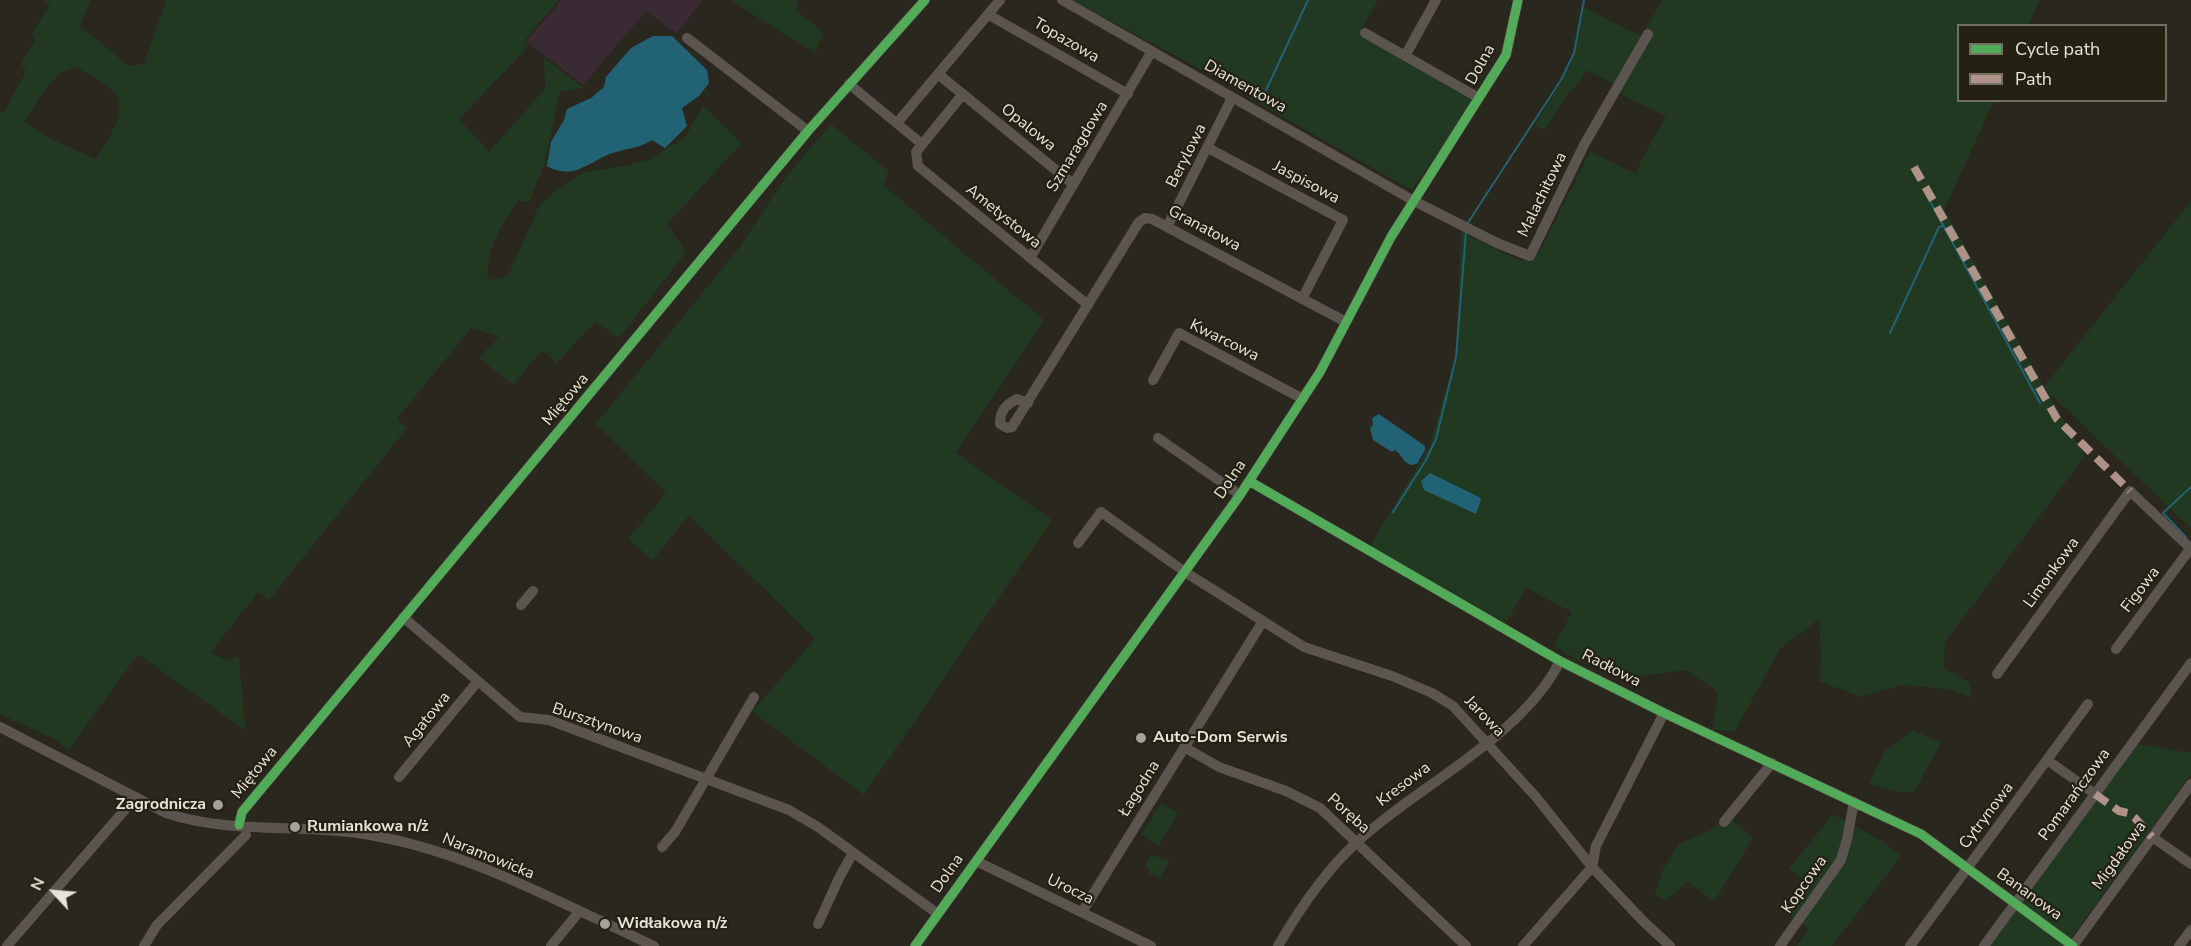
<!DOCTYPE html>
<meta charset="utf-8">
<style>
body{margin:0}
#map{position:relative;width:2191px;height:946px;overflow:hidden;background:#2a271f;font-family:"Nunito Sans",sans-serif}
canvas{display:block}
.legend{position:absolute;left:1957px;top:24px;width:210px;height:78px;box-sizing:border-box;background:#242012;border:2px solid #726e62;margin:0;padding:8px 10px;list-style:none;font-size:18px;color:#e6e4da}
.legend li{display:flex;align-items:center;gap:12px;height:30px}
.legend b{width:30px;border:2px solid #726e62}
.north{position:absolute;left:24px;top:862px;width:60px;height:60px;-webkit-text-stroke:4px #242012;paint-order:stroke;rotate:296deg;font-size:16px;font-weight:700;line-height:24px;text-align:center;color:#e6e4da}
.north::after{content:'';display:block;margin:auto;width:21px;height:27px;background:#e6e4da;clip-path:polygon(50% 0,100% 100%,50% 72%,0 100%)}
</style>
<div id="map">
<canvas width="2191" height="946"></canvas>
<ul class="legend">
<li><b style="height:8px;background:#51ab58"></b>Cycle path</li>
<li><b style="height:8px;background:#af9288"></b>Path</li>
</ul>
<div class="north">N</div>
</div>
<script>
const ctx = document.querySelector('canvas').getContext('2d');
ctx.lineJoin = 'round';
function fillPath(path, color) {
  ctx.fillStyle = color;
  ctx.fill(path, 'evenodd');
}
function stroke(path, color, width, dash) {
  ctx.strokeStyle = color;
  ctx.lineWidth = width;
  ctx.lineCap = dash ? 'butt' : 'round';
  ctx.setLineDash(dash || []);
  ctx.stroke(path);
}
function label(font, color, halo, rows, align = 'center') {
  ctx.font = font + ' "Nunito Sans",sans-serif';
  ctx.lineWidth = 4.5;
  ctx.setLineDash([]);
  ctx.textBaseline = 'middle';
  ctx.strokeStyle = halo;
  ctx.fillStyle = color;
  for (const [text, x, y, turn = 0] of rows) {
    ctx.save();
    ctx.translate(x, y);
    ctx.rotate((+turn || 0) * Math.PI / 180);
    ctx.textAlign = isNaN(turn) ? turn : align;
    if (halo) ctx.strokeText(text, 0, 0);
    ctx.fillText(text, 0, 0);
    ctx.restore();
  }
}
fillPath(new Path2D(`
 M 562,0 L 703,0 L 676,33 L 646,11 L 583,85 L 526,41 Z`), '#3a2a33');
fillPath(new Path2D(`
 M 42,0 L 91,0 L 80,26 L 129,66 L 144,64 L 166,0 L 559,0 L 524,41 L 528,47 L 459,119 L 489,152 L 545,89 L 544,58 L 584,88 L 560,92 L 544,165 L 529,202 L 518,201 C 502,225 485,249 488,280 L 508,276 L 539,206 L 553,192 L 584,172 L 609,169 L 649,160 L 686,136 L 703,105 L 742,143 L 667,224 L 686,252 L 619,338 L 595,322 L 557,363 L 542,350 L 513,385 L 479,358 L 499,337 L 471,328 L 397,419 L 407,428 L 269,600 L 258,592 L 211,652 L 227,661 L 239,657 L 245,730 L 138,654 L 68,751 L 57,740 L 0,714 L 0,112 L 5,111 L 26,71 L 21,64 L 35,40 L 32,33 L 50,5 ZM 75,67 C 85,72 109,85 115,93 C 129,113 106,141 96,159 L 55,141 L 24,122 L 42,93 L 62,72 Z
 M 730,0 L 798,0 L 796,10 L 824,33 L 815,53 Z
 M 1072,0 L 1378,0 L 1359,33 L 1474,100 L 1412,190 L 1267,108 L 1239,90 Z
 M 1663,0 L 2040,0 L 2028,25 L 1958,26 L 1958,100 L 1994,101 L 1944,210 L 2044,387 L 2191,201 L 2191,528 L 2046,390 L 2085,456 L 1945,642 L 1944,667 L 1969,683 L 1973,698 L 1948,689 L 1902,685 L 1861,697 L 1819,681 L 1821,659 L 1819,619 L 1780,649 L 1735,731 L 1712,730 L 1718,692 L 1686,670 L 1634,677 L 1608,667 L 1587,665 L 1554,646 L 1572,612 L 1526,588 L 1506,623 L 1370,546 L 1429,447 L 1456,357 L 1461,232 L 1520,261 L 1539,253 L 1590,152 L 1636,174 L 1642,159 L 1666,116 L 1622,95 L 1614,84 L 1586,70 L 1580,82 L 1567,94 L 1545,130 L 1534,125 L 1561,83 L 1575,53 L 1584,7 L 1641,36 Z
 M 831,124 L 889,172 L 883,185 L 1044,320 L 956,453 L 1052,520 L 864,795 L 752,712 L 815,639 L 689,515 L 653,560 L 628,539 L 666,493 L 596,424 L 739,248 L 786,177 Z
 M 1913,730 L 1941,743 L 1914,792 L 1897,792 L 1869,784 L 1885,751 Z
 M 2137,744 L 2191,753 L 2191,774 L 2065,946 L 1985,946 Z
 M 1161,803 L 1178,813 L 1159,846 L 1141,835 Z
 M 1833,814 L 1884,842 L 1901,856 L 1832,946 L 1797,946 L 1809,929 L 1788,913 L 1809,886 L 1789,869 Z
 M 1730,818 L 1753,838 L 1714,902 L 1688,882 L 1665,900 L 1655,895 L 1662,871 L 1679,844 L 1711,830 Z
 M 1151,855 L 1170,861 L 1160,877 L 1148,873 L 1150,870 L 1144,866 Z`), '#213921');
fillPath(new Path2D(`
 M 653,36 L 672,36 L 707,70 L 709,83 L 699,96 L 682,108 L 687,126 L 665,148 L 652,140 C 637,149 632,147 616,152 C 591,159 575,182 547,166 L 551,142 L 564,120 L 567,109 L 591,98 L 604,87 L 606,77 L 631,48 Z
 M 1379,414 L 1425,446 L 1425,450 L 1417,464 L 1411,465 C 1401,460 1403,456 1395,450 L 1392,452 L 1373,440 L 1370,428 L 1373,425 L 1372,418 Z
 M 1430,473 L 1479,497 L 1481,500 L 1476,514 L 1424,490 L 1421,481 Z`), '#226275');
stroke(new Path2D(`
 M 1261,101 L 1308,0
 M 1930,201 L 2040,403
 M 1467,224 L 1561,80 L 1574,53 L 1584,0
 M 1890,333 L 1939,227 L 1942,226
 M 1393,512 L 1426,460 L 1436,439 L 1456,357 L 1466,232
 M 2186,537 L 2163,513 L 2191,487`), '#226275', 2);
stroke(new Path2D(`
 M 1062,0 L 1414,201 L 1497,243 L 1530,256 L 1584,145 L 1648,34
 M 989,15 L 1128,94
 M 1365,33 L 1479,98
 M 687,38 L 808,131
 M 1405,56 L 1436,0
 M 938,74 L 1073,184
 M 849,84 L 922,144
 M 963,94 L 916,152 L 918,166 L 1088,305
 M 897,123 L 1000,0
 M 1208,148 L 1343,220 L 1302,299
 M 1167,227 L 1232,98
 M 1030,258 L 1152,51
 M 1153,380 L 1179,333 L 1303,399
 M 1028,403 L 1017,399 C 1006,405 1000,410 1000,424 L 1007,428 L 1012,427 L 1139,222 L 1145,218 L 1152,219 L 1346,322
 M 1158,438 L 1240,495
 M 1249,481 L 1560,661 L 1664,713 L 1921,834 L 2073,946
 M 1078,543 L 1101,512 L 1185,572 L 1304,647 L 1392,676 L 1432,693 L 1453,706 L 1536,797 L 1592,867 L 1644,922 L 1670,946
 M 521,605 L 533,591
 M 403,617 L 520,717 L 549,720 L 789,810 L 818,827 L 938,914
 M 2116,649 L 2190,549
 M 1997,674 L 2130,491 L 2191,549
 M 0,727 L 166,813 C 231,835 303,823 370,835 C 470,852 562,904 654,946
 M 1184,747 L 1219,767 L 1286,791 L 1320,808 L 1466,946
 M 2047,760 L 2095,794
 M 399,777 L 478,681
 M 1724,822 L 1772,763
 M 239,825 L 242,812 L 808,131 L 925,0
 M 2152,837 L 2191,864
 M 662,847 L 675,832 L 754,697
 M 976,861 L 1151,946
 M 1082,912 L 1263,621
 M 818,924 L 840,876 L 853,853
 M 7,946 L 128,806 L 133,797
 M 144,946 L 157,925 L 246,835
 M 551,946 L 579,912
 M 915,946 L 1240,495 L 1320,372 L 1391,237 L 1506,55 L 1518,0
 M 1278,946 C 1300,908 1325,871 1358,841 C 1419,785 1523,736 1560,661
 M 1523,946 L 1592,867 L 1596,846 L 1664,713
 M 1780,946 L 1841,860 L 1847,839 L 1854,802
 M 1910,946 L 2088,704
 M 1984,946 L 2191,663
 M 2073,946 L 2191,784
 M 2179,946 L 2191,930`), '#5c544f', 10);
stroke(new Path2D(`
 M 1914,167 L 2057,419 L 2130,491
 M 2095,794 L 2119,811 L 2128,813 L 2135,818 L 2152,837`), '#af9288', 8, [15, 8]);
stroke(new Path2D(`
 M 1249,481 L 1560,661 L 1664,713 L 1921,834 L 2073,946
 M 239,825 L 242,812 L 808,131 L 925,0
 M 915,946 L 1240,495 L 1320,372 L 1391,237 L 1506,55 L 1518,0`), '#51ab58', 9);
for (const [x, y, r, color] of [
 [1141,738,6,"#a4a299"],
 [218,805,6,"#a4a299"],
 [295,827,6,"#a4a299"],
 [605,924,6,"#a4a299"]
]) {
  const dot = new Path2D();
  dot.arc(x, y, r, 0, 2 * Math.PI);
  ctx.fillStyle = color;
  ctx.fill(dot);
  stroke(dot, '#242012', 2);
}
label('16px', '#e6e4da', '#242012', [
 ["Topazowa",1066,41,30],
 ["Dolna",1481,65,-61],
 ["Diamentowa",1245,87,29],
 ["Opalowa",1028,128,39],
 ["Szmaragdowa",1078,147,-59],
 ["Berylowa",1187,156,-63],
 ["Jaspisowa",1306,183,28],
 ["Malachitowa",1543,195,-64],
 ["Ametystowa",1003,217,39],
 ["Granatowa",1204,229,28],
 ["Kwarcowa",1224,341,26],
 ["Miętowa",566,400,-50],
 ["Dolna",1231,480,-56],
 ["Limonkowa",2052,573,-54],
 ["Figowa",2141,590,-53],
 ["Radłowa",1611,669,27],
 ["Jarowa",1484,717,46],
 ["Agatowa",427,720,-51],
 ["Bursztynowa",597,724,19],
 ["Miętowa",255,773,-51],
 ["Kresowa",1404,785,-37],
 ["Łagodna",1140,789,-58],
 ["Pomarańczowa",2075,795,-54],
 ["Poręba",1348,814,42],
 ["Cytrynowa",1987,816,-53],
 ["Migdałowa",2120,856,-54],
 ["Naramowicka",488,857,22],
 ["Dolna",948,874,-55],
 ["Kopcowa",1805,885,-55],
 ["Urocza",1070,890,26],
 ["Bananowa",2029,895,36]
]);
label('bold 16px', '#e6e4da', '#242012', [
 ["Auto-Dom Serwis",1153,738],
 ["Zagrodnicza",206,805,"right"],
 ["Rumiankowa n/ż",307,827],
 ["Widłakowa n/ż",617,924]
], 'left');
</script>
